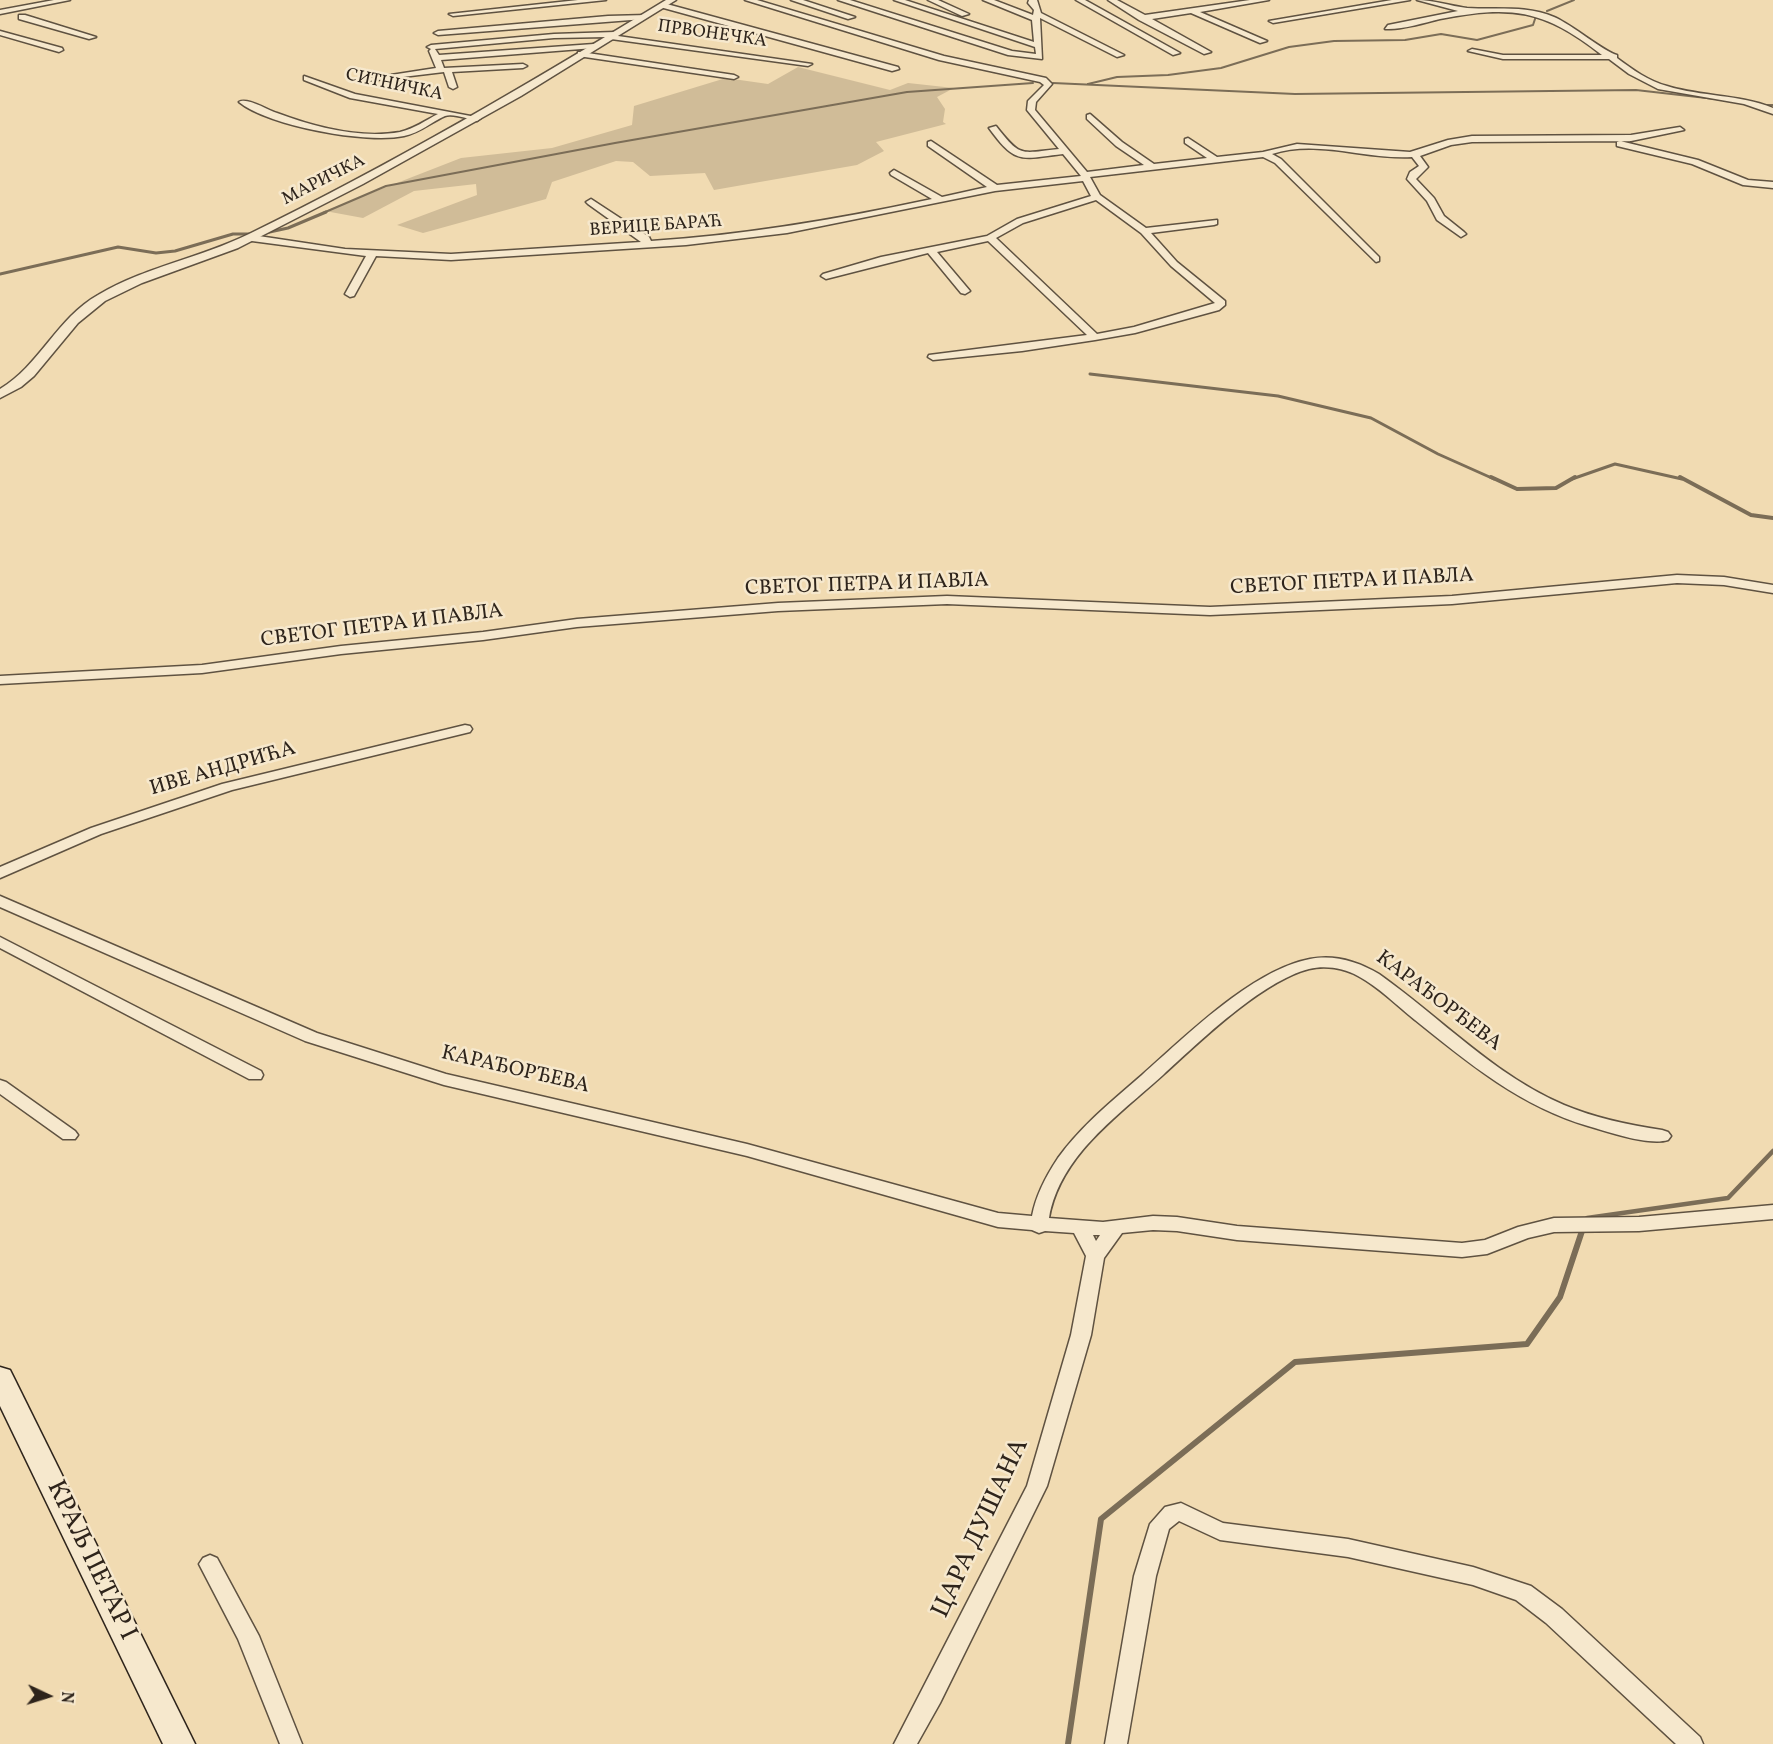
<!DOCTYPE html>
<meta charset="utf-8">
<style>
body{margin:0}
#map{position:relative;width:1773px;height:1744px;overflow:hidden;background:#f1dbb2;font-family:Vollkorn,serif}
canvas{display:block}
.north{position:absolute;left:18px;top:1666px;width:60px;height:60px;-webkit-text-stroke:4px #f6e8cd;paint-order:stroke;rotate:94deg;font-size:16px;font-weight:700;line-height:24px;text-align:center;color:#2e241b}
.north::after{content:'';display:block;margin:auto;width:21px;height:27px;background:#2e241b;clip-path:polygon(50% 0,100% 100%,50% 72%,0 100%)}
</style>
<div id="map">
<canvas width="1773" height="1744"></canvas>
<div class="north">N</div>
</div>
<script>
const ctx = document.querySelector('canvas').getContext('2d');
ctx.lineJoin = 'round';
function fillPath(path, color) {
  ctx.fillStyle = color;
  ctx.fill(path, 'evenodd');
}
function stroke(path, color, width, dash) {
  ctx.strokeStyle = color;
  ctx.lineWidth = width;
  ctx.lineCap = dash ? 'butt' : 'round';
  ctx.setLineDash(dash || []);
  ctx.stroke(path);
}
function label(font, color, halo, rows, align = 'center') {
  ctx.font = font + ' Vollkorn,serif';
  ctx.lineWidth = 5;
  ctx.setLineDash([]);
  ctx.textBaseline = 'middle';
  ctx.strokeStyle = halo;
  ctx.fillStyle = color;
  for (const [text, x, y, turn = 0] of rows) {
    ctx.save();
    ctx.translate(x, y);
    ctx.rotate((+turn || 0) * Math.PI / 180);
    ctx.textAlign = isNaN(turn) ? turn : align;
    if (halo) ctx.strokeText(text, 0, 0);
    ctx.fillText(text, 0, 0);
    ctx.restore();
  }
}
fillPath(new Path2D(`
 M 798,67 L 890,90 L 908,83 L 954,88 L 937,97 L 945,109 L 943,122 L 946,124 L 876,142 L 884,151 L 857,165 L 714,190 L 705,173 L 650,176 L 633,162 L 616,161 L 552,182 L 546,199 L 423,233 L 397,225 L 477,195 L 476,184 L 414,191 L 363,218 L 325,211 L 461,158 L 552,148 L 632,125 L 634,106 L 726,78 L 768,84 Z`), '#d0bc98');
stroke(new Path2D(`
 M 1547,11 L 1574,0
 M 1053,83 L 1295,94 L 1636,90 L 1724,100
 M 1088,84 L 1117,77 L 1168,75 L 1221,68 L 1289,47 L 1334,41 L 1405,40 L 1441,34 L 1477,40 L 1533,25 L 1536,16
 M 1764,105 L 1773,105
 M 323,213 L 386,186 L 615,143 L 907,92 L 1033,83`), '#7b6d57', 2);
stroke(new Path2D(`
 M 265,233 L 288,228 L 326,212
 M 0,274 L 118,247 L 156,253 L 175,251 L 233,234 L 253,234
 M 1090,374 L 1278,396 L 1371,418 L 1438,454 L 1494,479
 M 1572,479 L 1615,464 L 1682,479`), '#7b6d57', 3);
stroke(new Path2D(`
 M 1491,477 L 1517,489 L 1556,488 L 1575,477
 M 1680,477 L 1751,515 L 1773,518`), '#7b6d57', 4);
stroke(new Path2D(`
 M 1587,1218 L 1728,1198 L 1773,1151`), '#7b6d57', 4.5);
stroke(new Path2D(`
 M 1068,1744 L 1101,1519 L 1295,1362 L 1527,1344 L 1560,1297 L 1583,1228`), '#7b6d57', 6);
const minor = new Path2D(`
 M 54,0 L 70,0 L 0,14 L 0,10 Z
 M 578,0 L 606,0 L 453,16 L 449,14 Z
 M 745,0 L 757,0 L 944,56 L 1046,78 L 1052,84 L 1036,102 L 1035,110 L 1087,172 L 1144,165 L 1116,146 L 1087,119 L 1087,115 L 1090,114 L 1122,142 L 1154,164 L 1207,158 L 1185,143 L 1185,139 L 1188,138 L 1217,157 L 1263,152 L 1297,144 L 1410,152 L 1448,140 L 1472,136 L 1631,135 L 1680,127 L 1684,130 L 1631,141 L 1472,142 L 1451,145 L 1420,156 L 1428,167 L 1416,179 L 1434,198 L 1444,216 L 1464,232 L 1466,234 L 1461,237 L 1437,220 L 1427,201 L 1407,179 L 1410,172 L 1419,166 L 1412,157 C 1366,160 1317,139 1272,154 L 1281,159 L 1379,257 L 1379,261 L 1376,262 L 1275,163 L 1263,157 L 1090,177 L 1100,195 L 1146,228 L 1217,220 L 1217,224 L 1214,225 L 1151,233 L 1177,262 L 1225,301 L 1225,305 L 1219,310 L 1135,333 L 1095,340 L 1022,351 L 933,360 L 928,357 L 929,355 L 1087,335 L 988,241 L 937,252 L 970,291 L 965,294 L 961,293 L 928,253 L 826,279 L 821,276 L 823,274 L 881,257 L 987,236 L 1017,219 L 1091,196 L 1083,181 L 995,191 L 787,233 L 686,245 L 451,260 L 376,256 L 354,296 L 350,297 L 345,294 L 366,256 L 252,241 L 247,238 L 252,235 L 345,249 L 451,254 L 641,242 L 588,204 L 586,202 L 591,199 L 649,237 L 651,241 C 746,235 839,219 932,199 L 891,175 L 890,173 L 894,170 L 942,197 L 987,187 L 928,146 L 928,142 L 931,141 L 997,185 L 1081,176 L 1063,154 C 1020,159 1016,165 989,128 L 996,126 C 1021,158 1020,153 1059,149 L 1027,110 L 1028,101 L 1044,85 L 1040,82 L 939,60 ZM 1096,200 L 1141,233 L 1171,266 L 1215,303 L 1134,327 L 1097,334 L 996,238 L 1023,223 Z
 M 791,0 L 803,0 L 855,17 L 848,19 Z
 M 838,0 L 850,0 L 1012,51 L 1036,54 L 1035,47 L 894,0 L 905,0 L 1034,42 L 1032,20 L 983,0 L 994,0 L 1033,15 L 1034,10 L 1028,3 L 1029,0 L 1037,0 L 1041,13 L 1124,55 L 1117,57 L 1040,18 L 1042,59 L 1008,55 Z
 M 928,0 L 938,0 L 969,14 L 962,16 Z
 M 1076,0 L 1085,0 L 1180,53 L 1173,55 Z
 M 1108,0 L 1117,0 L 1145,15 L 1250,0 L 1269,0 L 1200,12 L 1267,41 L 1260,43 L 1191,13 L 1152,19 L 1211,52 L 1204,54 L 1139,20 Z
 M 1392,0 L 1410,0 L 1273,23 L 1269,21 Z
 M 1417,0 C 1434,0 1450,6 1467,8 C 1497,10 1526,5 1554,17 C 1571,24 1606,53 1617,55 L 1617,58 C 1632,69 1648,81 1667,86 C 1702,97 1739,94 1773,108 L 1773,114 L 1744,104 L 1658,89 L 1629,74 L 1609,59 L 1503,59 L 1468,51 L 1472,49 L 1503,55 L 1602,55 C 1543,9 1512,5 1440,19 C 1423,23 1402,30 1385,29 L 1388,25 L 1458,11 Z
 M 663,3 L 898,67 L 899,69 L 892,71 L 660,7 Z
 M 19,15 L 25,15 L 96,37 L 89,39 L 19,19 Z
 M 647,15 L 644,19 L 438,35 L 434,33 L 438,31 L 608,16 Z
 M 0,31 L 62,48 L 63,50 L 59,52 L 0,35 Z
 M 615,32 L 618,36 L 812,64 L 808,66 L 611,39 L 607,37 L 554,38 L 435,49 L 439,55 L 594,44 L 598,46 L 594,48 L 441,60 L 444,68 L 523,64 L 527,66 L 523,68 L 452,72 L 457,87 L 453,89 L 449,87 L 444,72 L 369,81 L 365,79 L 436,68 L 429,51 L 431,49 L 427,47 L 431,45 L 554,34 Z
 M 581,52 L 734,75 L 738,77 L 734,79 L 578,56 L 578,52 Z
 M 304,76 L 355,94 L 481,118 L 477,121 C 468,119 453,113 445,116 C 431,122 420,133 404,136 C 367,144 268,126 239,102 C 247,97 267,110 277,113 C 314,127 361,139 400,132 C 414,129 426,120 438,114 L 350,98 L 304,80 Z
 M 1620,141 L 1698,160 L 1748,180 L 1773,182 L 1773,188 L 1743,185 L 1692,164 L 1617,146 L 1617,142 Z
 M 1677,575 L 1724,577 L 1773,585 L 1773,593 L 1724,585 L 1677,583 L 1452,604 L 1210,615 L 947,604 L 778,611 L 577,627 L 483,640 L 341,654 L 202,673 L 0,684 L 0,676 L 202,665 L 341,646 L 483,632 L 577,619 L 778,603 L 947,596 L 1210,607 L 1452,596 Z
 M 465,725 L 470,726 L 472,729 L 470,732 L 232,790 L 101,834 L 0,878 L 0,867 L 91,828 L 222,784 Z
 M 0,896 L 317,1033 L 446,1074 L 747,1144 L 998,1213 L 1032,1216 C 1036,1195 1046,1176 1058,1158 C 1081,1126 1112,1101 1142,1075 C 1185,1037 1252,970 1310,959 C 1334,954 1359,962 1379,974 C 1441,1018 1494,1075 1564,1105 C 1595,1118 1628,1125 1662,1130 L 1668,1132 L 1671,1136 L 1668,1140 C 1649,1146 1608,1132 1588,1126 C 1522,1107 1468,1063 1415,1020 C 1396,1005 1379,987 1358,976 C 1344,968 1325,965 1309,969 C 1262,981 1199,1042 1163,1075 C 1119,1115 1060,1155 1049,1218 L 1103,1222 L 1153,1216 L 1177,1217 L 1237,1226 L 1462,1243 L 1485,1240 L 1518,1227 L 1554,1218 L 1639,1217 L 1773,1205 L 1773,1219 L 1639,1231 L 1554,1232 L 1528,1238 L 1487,1254 L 1462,1257 L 1237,1240 L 1177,1231 L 1153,1230 L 1122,1233 L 1104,1258 L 1091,1335 L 1047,1486 L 940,1703 L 917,1744 L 894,1744 L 1027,1486 L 1071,1335 L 1086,1256 L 1074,1233 L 1045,1231 L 1039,1233 L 1032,1230 L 998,1227 L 747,1156 L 444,1085 L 305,1041 L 0,907 ZM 1093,1235 L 1100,1235 L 1096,1241 Z
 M 0,937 L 261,1071 L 263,1075 L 261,1079 L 249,1079 L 0,948 Z
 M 0,1080 L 6,1082 L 75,1131 L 78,1135 L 75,1139 L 63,1139 L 0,1094 Z
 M 1181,1503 L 1223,1523 L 1348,1539 L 1473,1567 L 1531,1586 L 1562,1609 L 1700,1737 L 1703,1744 L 1676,1744 L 1546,1623 L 1516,1600 L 1473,1585 L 1348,1557 L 1220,1540 L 1179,1521 L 1169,1529 L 1156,1576 L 1127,1744 L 1105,1744 L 1134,1576 L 1150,1524 L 1165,1507 Z
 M 210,1555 L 217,1558 L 259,1636 L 302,1744 L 280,1744 L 238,1639 L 199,1564 L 203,1558 Z`);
const tertiary = new Path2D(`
 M 666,0 L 676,0 L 521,96 L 363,184 L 238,248 L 142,283 L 105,301 L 78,323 L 34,376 L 21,387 L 0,398 L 0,389 C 40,365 57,318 98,295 C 145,267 200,258 249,234 C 393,164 530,83 666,0 Z`);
const secondary = new Path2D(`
 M 0,1367 L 10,1370 L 14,1378 L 195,1744 L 163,1744 L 0,1406 Z`);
stroke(minor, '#5f5241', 3);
stroke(tertiary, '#5f5241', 3);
stroke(secondary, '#2e241b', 3);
fillPath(minor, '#f6e8cd');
fillPath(tertiary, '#f6e8cd');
fillPath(secondary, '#f6e8cd');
label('18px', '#2e241b', '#f6e8cd', [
 ["ПРВОНЕЧКА",712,35,8],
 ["СИТНИЧКА",394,86,12],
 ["МАРИЧКА",324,181,-27],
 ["ВЕРИЦЕ БАРАЋ",656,227,-4]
]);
label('21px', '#2e241b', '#f6e8cd', [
 ["СВЕТОГ ПЕТРА И ПАВЛА",1352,583,-3],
 ["СВЕТОГ ПЕТРА И ПАВЛА",867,586,-2],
 ["СВЕТОГ ПЕТРА И ПАВЛА",382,627,-7],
 ["ИВЕ АНДРИЋА",223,770,-16],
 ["КАРАЂОРЂЕВА",1438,1002,37],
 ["КАРАЂОРЂЕВА",515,1071,13]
]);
label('26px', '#2e241b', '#f6e8cd', [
 ["ЦАРА ДУШАНА",982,1529,-65],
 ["КРАЉ ПЕТАР I",90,1561,64]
]);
</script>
